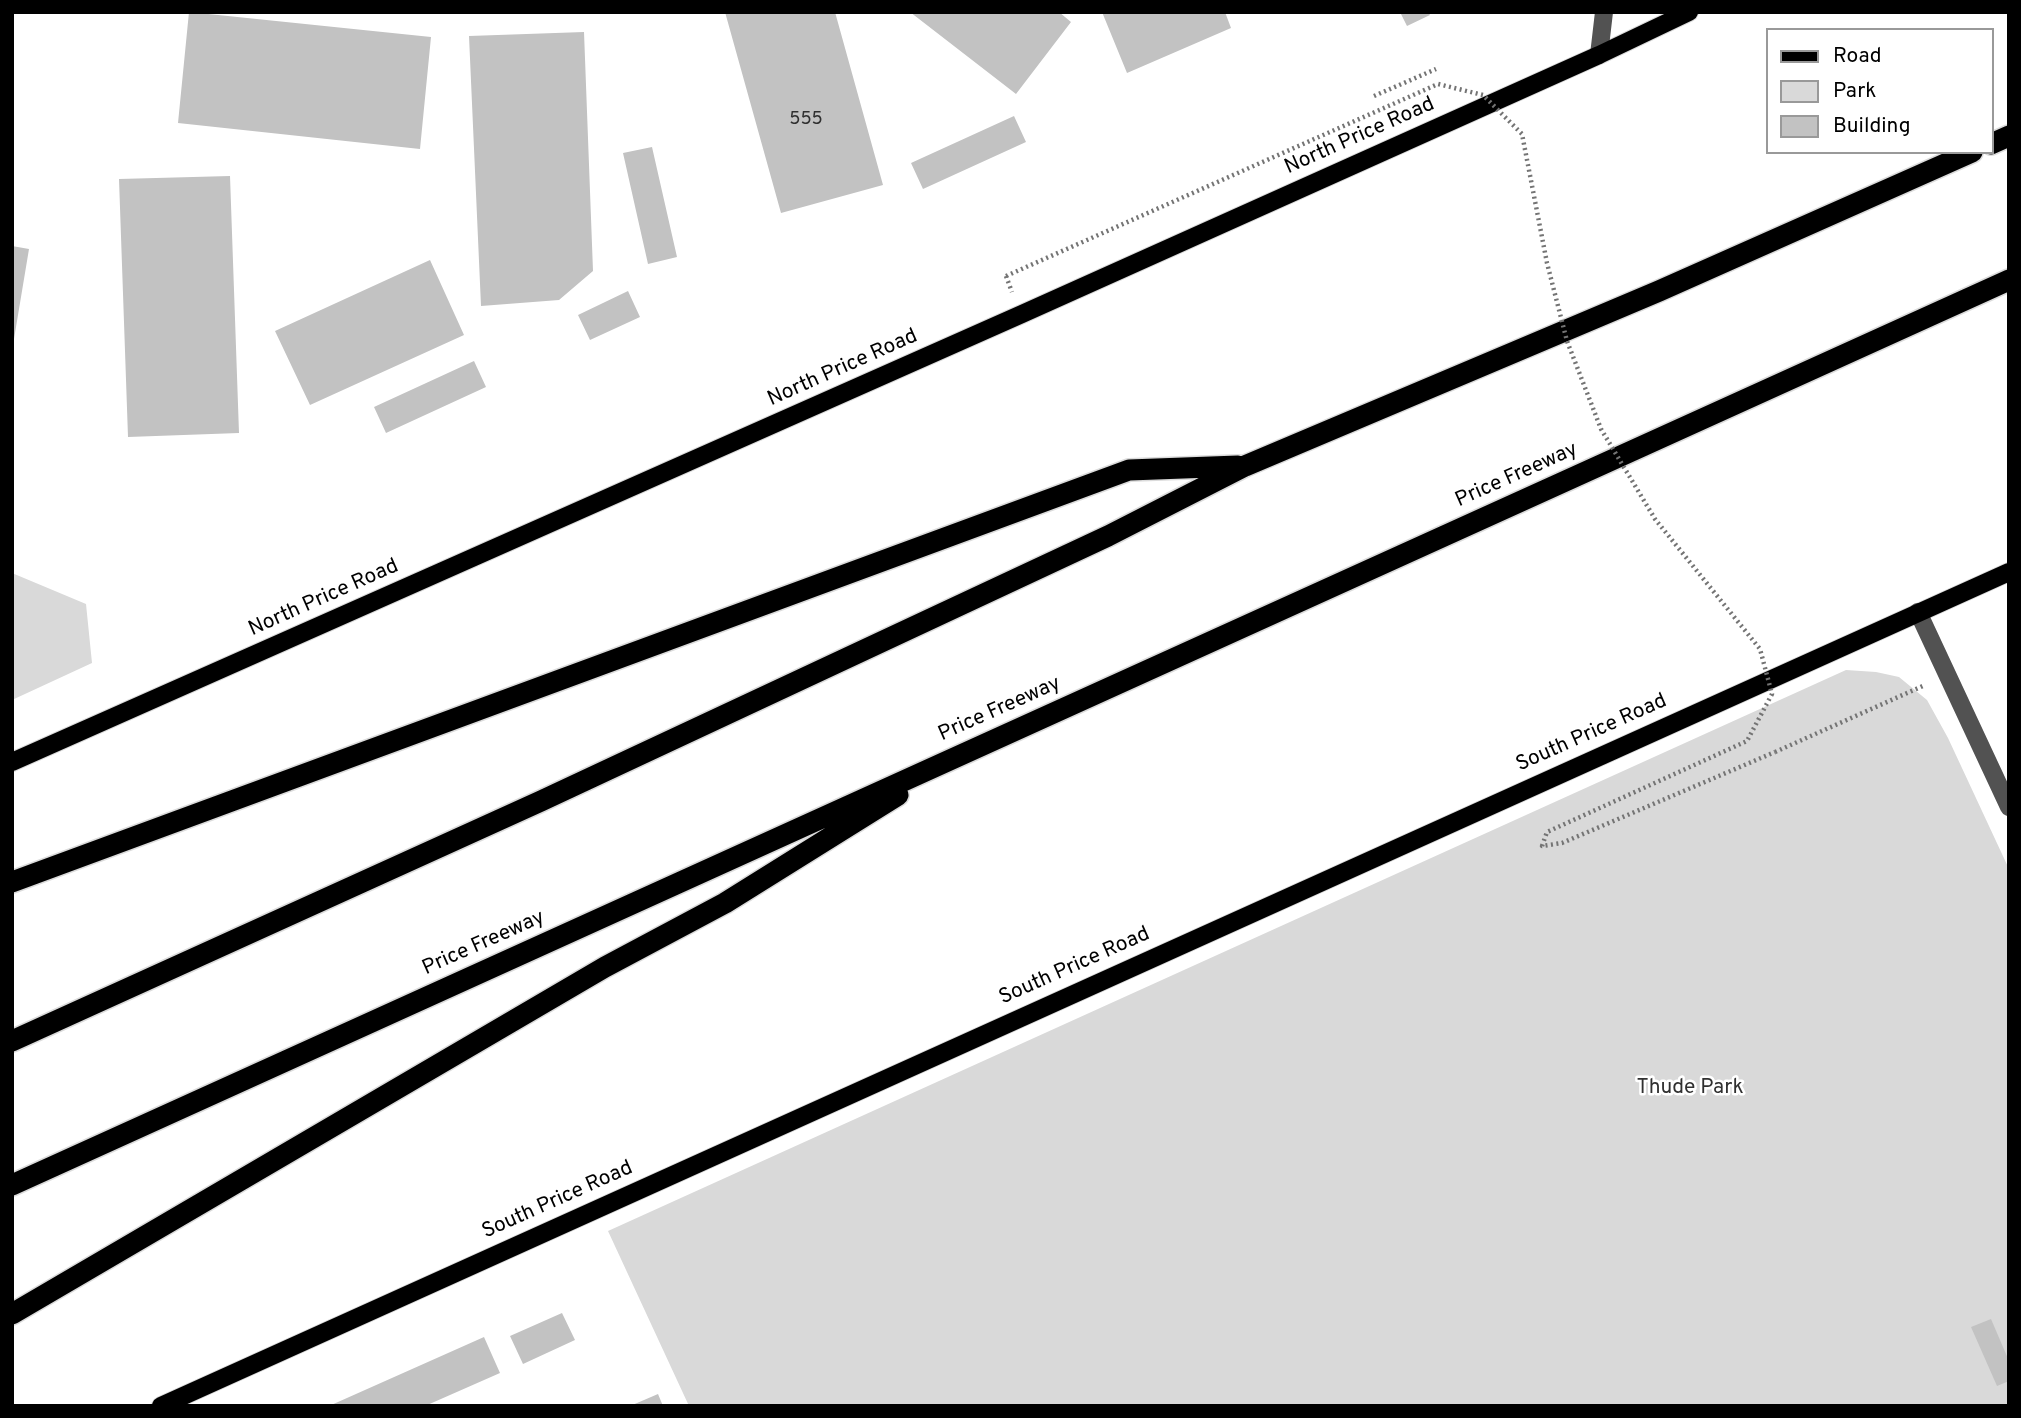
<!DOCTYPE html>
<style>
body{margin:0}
#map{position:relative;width:2021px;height:1418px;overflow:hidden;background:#fff;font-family:Overpass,sans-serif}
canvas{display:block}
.frame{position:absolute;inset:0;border:14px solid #000;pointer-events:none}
.legend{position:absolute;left:1766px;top:28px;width:228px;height:126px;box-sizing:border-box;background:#fff;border:2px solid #999;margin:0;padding:9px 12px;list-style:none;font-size:21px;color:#000}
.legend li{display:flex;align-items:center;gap:14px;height:35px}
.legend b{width:35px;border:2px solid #999}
</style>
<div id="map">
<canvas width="2021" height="1418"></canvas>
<div class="frame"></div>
<ul class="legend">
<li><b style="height:9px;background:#000"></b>Road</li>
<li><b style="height:19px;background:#d9d9d9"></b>Park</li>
<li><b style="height:19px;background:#c2c2c2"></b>Building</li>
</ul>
</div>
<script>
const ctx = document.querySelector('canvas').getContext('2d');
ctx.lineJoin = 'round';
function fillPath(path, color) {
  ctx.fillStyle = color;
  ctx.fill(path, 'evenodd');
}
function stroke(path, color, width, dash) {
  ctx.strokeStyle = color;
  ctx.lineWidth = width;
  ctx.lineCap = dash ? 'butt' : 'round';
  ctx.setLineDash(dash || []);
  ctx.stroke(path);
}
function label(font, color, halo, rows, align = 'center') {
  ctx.font = font + ' Overpass,sans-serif';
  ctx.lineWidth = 5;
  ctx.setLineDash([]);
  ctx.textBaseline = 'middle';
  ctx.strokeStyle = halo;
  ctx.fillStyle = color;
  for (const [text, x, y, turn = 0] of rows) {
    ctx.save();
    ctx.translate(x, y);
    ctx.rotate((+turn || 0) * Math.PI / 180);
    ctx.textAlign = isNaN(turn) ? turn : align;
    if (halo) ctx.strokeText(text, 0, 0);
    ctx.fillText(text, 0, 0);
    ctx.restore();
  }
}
fillPath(new Path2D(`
 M 12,573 L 86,604 L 92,663 L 12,700 Z
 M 1846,670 L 1876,672 L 1899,677 L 1927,700 L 1948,738 L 2009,869 L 2009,1406 L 689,1406 L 608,1231 Z`), '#d9d9d9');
fillPath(new Path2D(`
 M 189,12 L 431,37 L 420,149 L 178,123 Z
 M 725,12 L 835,12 L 883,185 L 781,213 Z
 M 910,12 L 1059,12 L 1071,22 L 1016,94 Z
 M 1102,12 L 1225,12 L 1231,28 L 1127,73 Z
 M 1400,12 L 1428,12 L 1430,15 L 1407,26 Z
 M 584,32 L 593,271 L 559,300 L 481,306 L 469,36 Z
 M 1014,116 L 1026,142 L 923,189 L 911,163 Z
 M 652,147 L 677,257 L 648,264 L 623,153 Z
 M 230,176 L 239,433 L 128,437 L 119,179 Z
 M 12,246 L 29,249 L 14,339 L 12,339 Z
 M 430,260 L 464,335 L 310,405 L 275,331 Z
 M 628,291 L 640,317 L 590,340 L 578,315 Z
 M 474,361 L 486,387 L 386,433 L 374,407 Z
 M 562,1313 L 575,1340 L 523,1364 L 510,1336 Z
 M 1991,1319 L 2009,1361 L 2009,1381 L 1997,1386 L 1971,1327 Z
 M 484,1337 L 500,1373 L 425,1406 L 329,1406 Z
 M 658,1394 L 663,1406 L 630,1406 Z`), '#c2c2c2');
const major = new Path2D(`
 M 12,762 L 1022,314 L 1599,55 L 1689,12
 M 161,1406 L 2009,572`);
const highway = new Path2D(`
 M 1991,144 L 2009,136
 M 12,882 L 1129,470 L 1238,466
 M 12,1041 L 541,801 L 1108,536 L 1245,466 L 1659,291 L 1972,152
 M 12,1185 L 2009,280
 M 12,1314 L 605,967 L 725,903 L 898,795`);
stroke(major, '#dbdbdb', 20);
stroke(highway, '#dbdbdb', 24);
stroke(new Path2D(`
 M 1374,96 L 1436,69
 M 1006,276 L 1012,292
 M 1775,752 L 1925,685`), '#747474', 4.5, [2, 3.5]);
stroke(new Path2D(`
 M 1599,55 L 1604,12
 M 1918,612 L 2009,807`), '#525252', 18);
stroke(major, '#000', 18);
stroke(highway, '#000', 21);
stroke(new Path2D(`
 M 1006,276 L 1438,84 L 1483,95 L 1522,134 L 1547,263 L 1567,341 L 1601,429 L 1655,519 L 1760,649 L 1772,694 L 1747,741 L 1547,832 L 1542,846 L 1562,843 L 1775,752`), '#747474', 4.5, [2, 3.5]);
label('18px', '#303030', null, [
 ["555",806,120]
]);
label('21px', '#000', '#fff', [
 ["North Price Road",1360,137,-24],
 ["North Price Road",843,369,-24],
 ["Price Freeway",1517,476,-24],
 ["North Price Road",324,599,-24],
 ["Price Freeway",1000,710,-24],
 ["South Price Road",1592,734,-24],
 ["Price Freeway",484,944,-24],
 ["South Price Road",1075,967,-24],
 ["South Price Road",558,1201,-24]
]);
label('21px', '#303030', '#fff', [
 ["Thude Park",1690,1089]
]);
</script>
